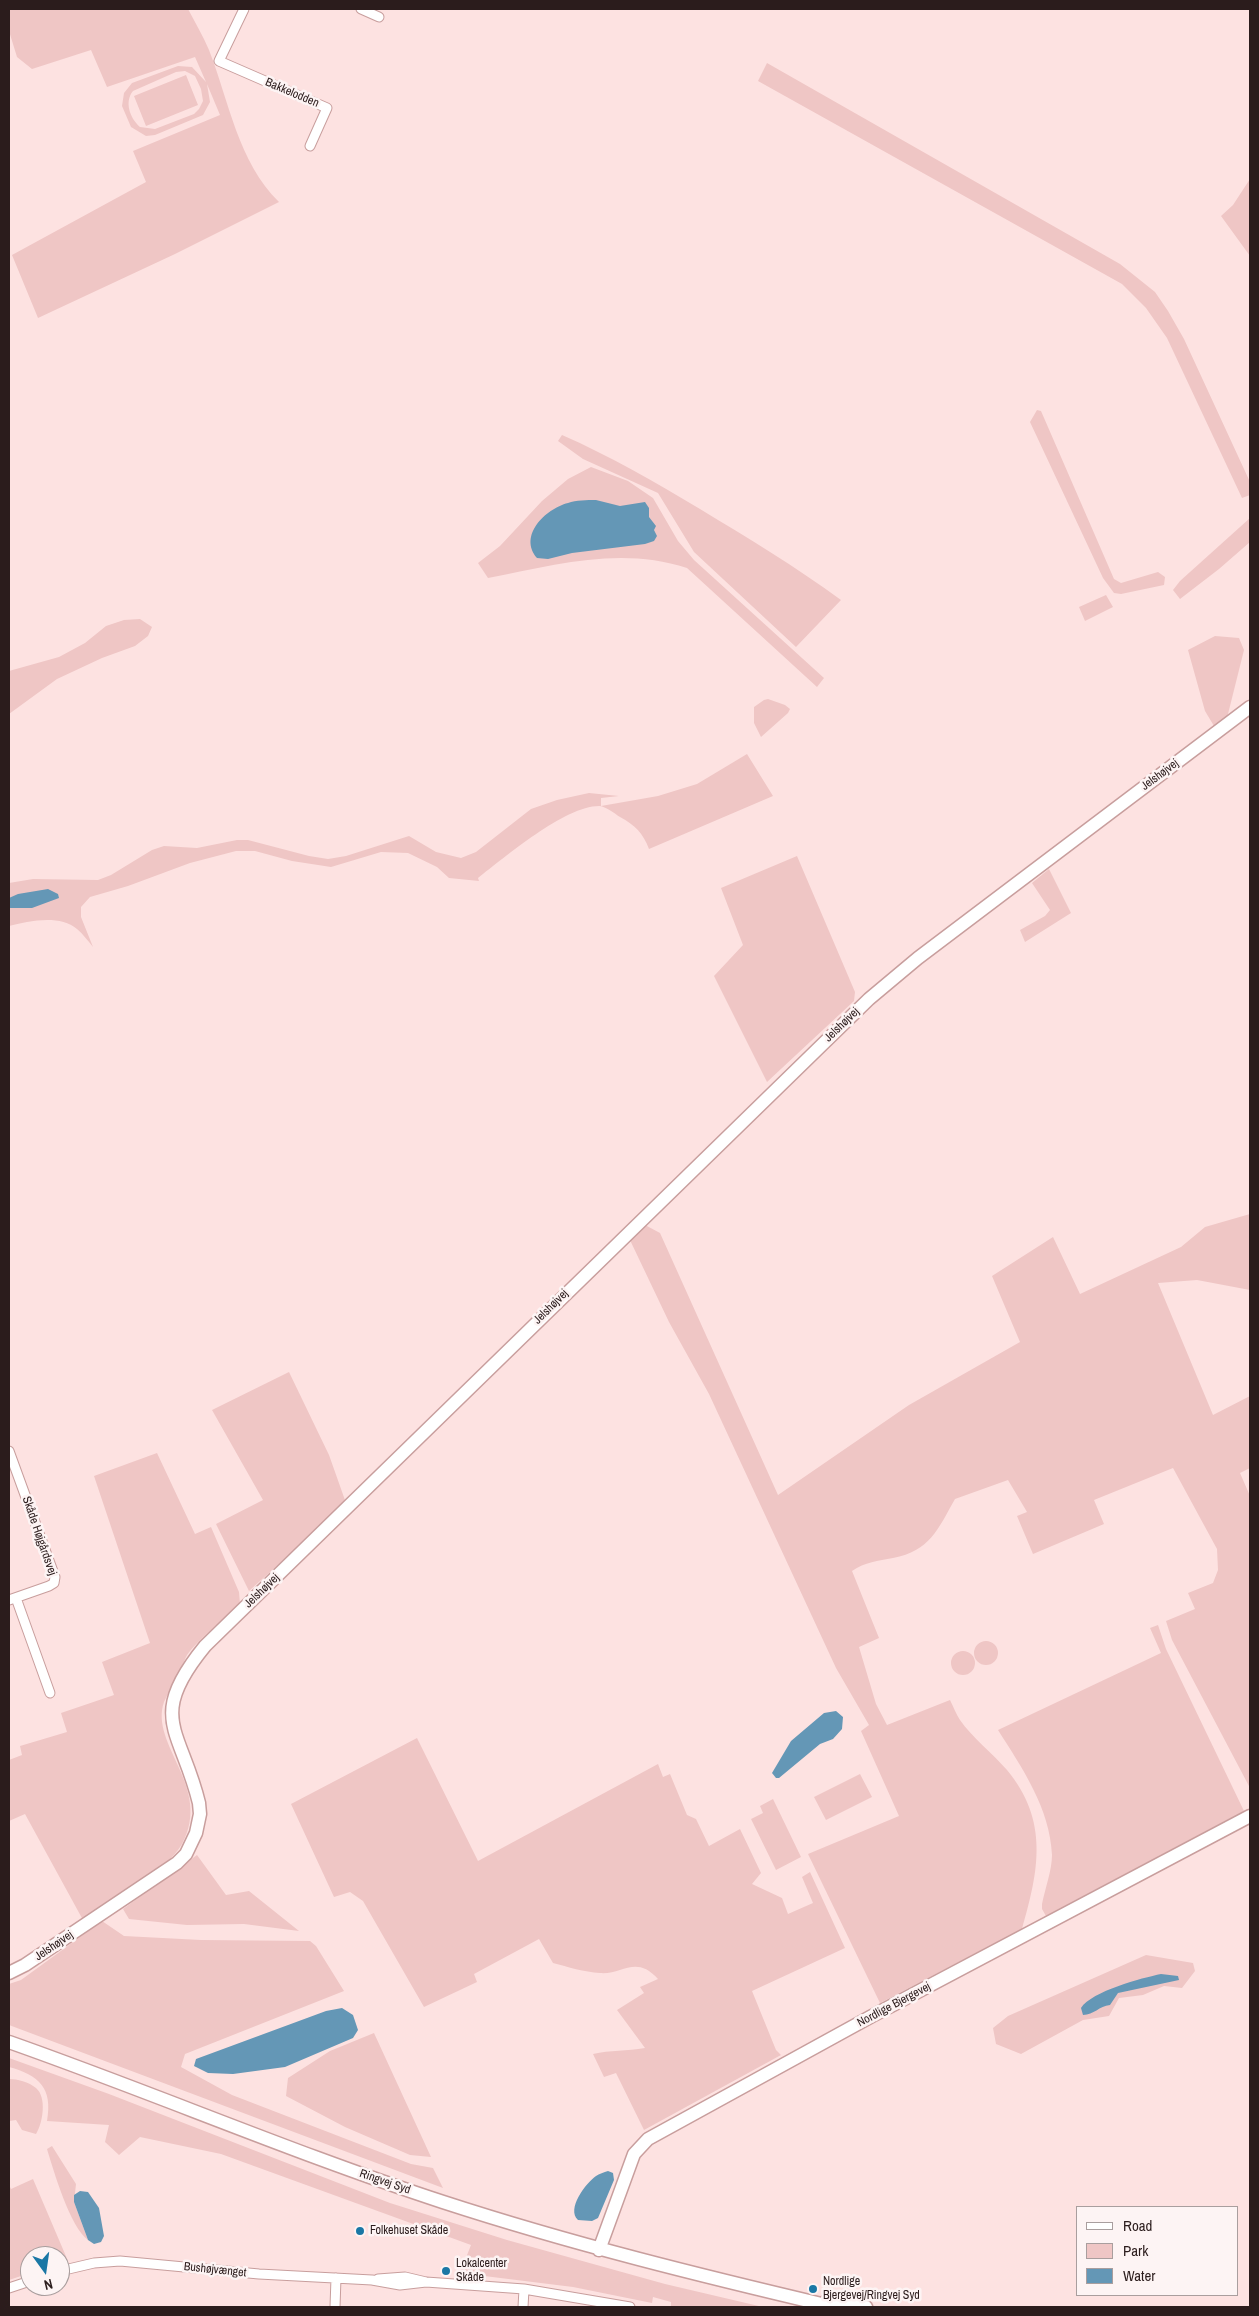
<!DOCTYPE html>
<meta charset="utf-8">
<style>
body{margin:0}
#map{position:relative;width:1259px;height:2316px;overflow:hidden;background:#fde2e1;font-family:"Archivo Narrow",sans-serif}
canvas{display:block}
.frame{position:absolute;inset:0;border:10px solid #2b1c1c;pointer-events:none}
.legend{position:absolute;left:1076px;top:2206px;width:162px;height:90px;box-sizing:border-box;background:#fdf4f4;border:1px solid #a99e9e;margin:0;padding:6px 9px;list-style:none;font-size:15px;color:#2b1c1c}
.legend li{display:flex;align-items:center;gap:10px;height:25px}
.legend b{width:25px;border:1px solid #a99e9e}
.north{position:absolute;left:20px;top:2246px;width:50px;height:50px;box-sizing:border-box;background:#fdf4f4;border:1px solid #a99e9e;border-radius:50%;rotate:166deg;font-size:14px;font-weight:700;line-height:20px;text-align:center;color:#2b1c1c}
.north::after{content:'';display:block;margin:auto;width:18px;height:22px;background:#1a77a5;clip-path:polygon(50% 0,100% 100%,50% 72%,0 100%)}
</style>
<div id="map">
<canvas width="1259" height="2316"></canvas>
<div class="frame"></div>
<ul class="legend">
<li><b style="height:6px;background:#fff"></b>Road</li>
<li><b style="height:14px;background:#efc6c5"></b>Park</li>
<li><b style="height:14px;background:#6497b6"></b>Water</li>
</ul>
<div class="north">N</div>
</div>
<script>
const ctx = document.querySelector('canvas').getContext('2d');
ctx.lineJoin = 'round';
function fillPath(path, color) {
  ctx.fillStyle = color;
  ctx.fill(path, 'evenodd');
}
function stroke(path, color, width, dash) {
  ctx.strokeStyle = color;
  ctx.lineWidth = width;
  ctx.lineCap = dash ? 'butt' : 'round';
  ctx.setLineDash(dash || []);
  ctx.stroke(path);
}
function label(font, color, halo, rows, align = 'center') {
  ctx.font = font + ' "Archivo Narrow",sans-serif';
  ctx.lineWidth = 5;
  ctx.setLineDash([]);
  ctx.textBaseline = 'middle';
  ctx.strokeStyle = halo;
  ctx.fillStyle = color;
  for (const [text, x, y, turn = 0] of rows) {
    ctx.save();
    ctx.translate(x, y);
    ctx.rotate((+turn || 0) * Math.PI / 180);
    ctx.textAlign = isNaN(turn) ? turn : align;
    if (halo) ctx.strokeText(text, 0, 0);
    ctx.fillText(text, 0, 0);
    ctx.restore();
  }
}
fillPath(new Path2D(`
 M 9,9 L 188,9 C 195,22 203,36 209,50 C 229,101 238,162 279,202 L 175,254 L 38,318 L 12,255 L 146,182 L 133,151 L 220,115 L 207,84 L 210,102 L 203,115 L 155,135 L 146,136 L 131,127 L 122,106 L 124,93 L 132,83 L 178,66 L 192,67 L 206,82 L 195,57 L 107,87 L 91,50 L 32,69 L 17,57 L 9,31 ZM 185,71 L 195,76 L 201,89 L 203,101 L 199,109 L 194,114 L 155,129 L 140,127 C 130,118 124,102 133,91 L 176,72 Z
 M 767,63 L 1120,264 L 1155,292 L 1168,311 L 1184,339 L 1250,482 L 1250,495 L 1242,498 L 1167,338 L 1146,308 L 1122,284 L 758,81 Z
 M 186,75 L 198,105 L 146,126 L 134,96 Z
 M 1250,179 L 1250,256 L 1221,216 L 1233,205 Z
 M 1037,410 L 1041,411 L 1114,579 L 1121,583 L 1158,572 L 1165,577 L 1164,585 L 1121,594 L 1114,593 L 1103,578 L 1030,422 Z
 M 562,435 C 610,456 655,482 700,509 C 748,538 796,567 841,600 L 796,647 L 694,552 L 658,493 L 583,459 L 558,441 Z
 M 591,467 L 628,481 L 653,498 L 678,541 L 694,560 L 824,678 L 817,687 L 687,568 C 621,546 554,565 488,578 L 478,563 L 500,546 L 542,501 L 568,479 Z
 M 1250,518 L 1250,542 L 1219,569 L 1180,599 L 1173,590 L 1180,581 Z
 M 1106,595 L 1113,607 L 1085,621 L 1079,607 Z
 M 140,619 L 152,627 L 148,636 L 135,646 L 102,658 L 57,679 L 9,714 L 9,671 L 59,657 L 85,643 L 106,626 L 124,620 Z
 M 1215,636 L 1239,638 L 1244,650 L 1227,718 L 1214,726 L 1205,711 L 1188,650 Z
 M 768,699 L 785,705 L 790,709 L 788,713 L 761,737 L 754,723 L 754,707 L 764,700 Z
 M 747,754 L 773,796 L 649,849 C 643,833 635,825 620,817 C 614,813 605,806 599,806 C 565,806 505,857 478,878 L 479,881 L 449,878 L 437,867 L 408,853 L 381,852 L 331,867 L 292,861 L 255,851 L 236,851 L 190,863 L 128,886 L 90,897 L 81,907 L 81,917 L 93,947 C 88,941 83,934 77,929 C 60,914 28,921 9,926 L 9,883 L 33,879 L 98,880 L 111,875 L 152,850 L 164,846 L 197,848 L 237,840 L 248,840 L 309,856 L 328,859 L 346,856 L 409,836 L 436,852 L 461,858 L 476,852 L 531,809 L 557,800 L 589,793 L 619,796 L 601,798 L 601,806 L 658,796 L 697,784 Z
 M 797,856 L 855,992 L 854,1001 L 767,1082 L 714,976 L 743,945 L 721,888 Z
 M 1049,869 L 1071,913 L 1025,942 L 1020,930 L 1045,916 L 1050,910 L 1032,883 Z
 M 1250,1214 L 1250,1290 L 1197,1280 L 1158,1283 L 1213,1415 L 1250,1396 L 1250,1468 L 1240,1473 L 1250,1496 L 1250,1788 L 1172,1640 L 1166,1621 L 1195,1609 L 1188,1593 L 1213,1583 L 1218,1570 L 1217,1549 L 1173,1468 L 1094,1500 L 1104,1524 L 1033,1554 L 1017,1516 L 1027,1512 L 1008,1480 L 955,1499 C 938,1529 930,1551 893,1558 C 878,1561 865,1562 852,1571 L 879,1638 L 859,1647 L 876,1704 L 887,1725 L 950,1700 C 953,1706 956,1714 960,1720 C 971,1736 994,1755 1007,1770 C 1049,1821 1039,1870 1022,1929 L 880,2003 L 808,1854 L 899,1816 L 861,1731 L 869,1725 L 836,1668 L 709,1394 L 669,1322 L 629,1238 L 645,1225 L 660,1233 L 778,1495 L 909,1405 L 1020,1342 L 992,1276 L 1053,1237 L 1080,1294 L 1181,1247 L 1205,1227 Z
 M 289,1372 L 329,1455 L 346,1503 L 249,1591 L 216,1524 L 263,1500 L 212,1410 Z
 M 157,1453 L 195,1534 L 211,1527 L 239,1592 L 240,1604 C 228,1615 192,1645 186,1657 C 182,1665 180,1674 176,1682 C 172,1688 167,1695 164,1702 C 149,1745 213,1787 182,1844 C 167,1871 110,1902 83,1920 L 25,1814 L 9,1821 L 9,1760 L 22,1755 L 20,1746 L 67,1732 L 61,1713 L 114,1695 L 102,1662 L 150,1643 L 94,1476 Z
 M 1158,1625 L 1166,1649 L 1244,1811 L 1046,1916 L 1042,1909 L 1042,1904 C 1045,1889 1052,1870 1052,1855 C 1050,1808 1022,1768 998,1730 L 1161,1653 L 1150,1628 Z
 M974 1653a12 12 0 1 1 24 0a12 12 0 1 1-24 0Z
 M951 1663a12 12 0 1 1 24 0a12 12 0 1 1-24 0Z
 M 417,1738 L 478,1861 L 658,1764 L 663,1777 L 670,1774 L 687,1815 L 696,1819 L 709,1846 L 740,1829 L 761,1873 L 752,1884 L 782,1898 L 788,1914 L 813,1903 L 802,1877 L 810,1872 L 845,1948 L 752,1991 L 776,2050 L 781,2055 L 644,2130 L 616,2073 L 604,2077 L 593,2054 C 610,2050 627,2051 645,2048 L 617,2010 L 644,1993 L 640,1987 L 658,1979 C 636,1954 622,1975 600,1973 C 584,1972 568,1967 553,1963 L 539,1939 L 474,1974 L 477,1982 L 424,2007 L 363,1901 L 350,1892 L 334,1897 L 291,1804 Z
 M 860,1774 L 872,1797 L 826,1820 L 814,1797 Z
 M 773,1799 L 801,1857 L 776,1870 L 751,1819 L 763,1813 L 760,1806 Z
 M 197,1855 L 226,1895 L 249,1891 L 299,1931 L 244,1924 L 187,1925 L 129,1919 L 123,1909 Z
 M 102,1921 L 124,1936 L 201,1940 L 310,1941 L 316,1946 L 344,1991 L 185,2054 L 181,2067 L 232,2095 L 411,2164 L 433,2168 L 443,2188 L 9,2025 L 9,1984 L 21,1980 Z
 M 1146,1955 L 1193,1963 L 1195,1971 L 1182,1988 L 1164,1986 L 1143,1995 L 1119,1998 L 1109,2016 L 1083,2020 L 1021,2054 L 996,2044 L 993,2028 L 1008,2016 Z
 M 374,2033 L 431,2157 L 410,2155 L 345,2127 L 286,2096 L 288,2078 L 330,2051 Z
 M 9,2058 L 109,2094 L 390,2203 L 507,2240 L 665,2284 L 763,2307 L 671,2307 L 671,2302 L 653,2297 L 652,2303 L 573,2287 L 460,2273 L 471,2245 L 221,2154 L 140,2137 L 119,2155 L 105,2142 L 109,2125 L 47,2121 C 53,2088 39,2075 9,2067 Z
 M 9,2079 C 17,2079 29,2082 36,2088 C 47,2097 43,2123 36,2134 L 22,2130 L 16,2120 L 9,2121 Z
 M 52,2146 L 76,2184 L 74,2202 L 88,2240 C 70,2227 54,2172 47,2149 Z
 M 33,2179 L 68,2261 L 60,2263 L 60,2256 L 30,2256 L 30,2273 L 9,2280 L 9,2185 L 11,2189 Z`), '#efc6c5');
fillPath(new Path2D(`
 M 596,500 L 620,506 L 645,502 L 649,508 L 649,517 L 656,526 L 654,530 L 657,536 L 654,541 L 645,544 L 572,553 L 548,559 L 537,558 C 518,536 545,509 568,503 C 576,500 587,500 596,500 Z
 M 48,889 L 58,894 L 59,898 L 32,908 L 9,908 L 9,898 L 18,894 Z
 M 836,1711 L 843,1717 L 842,1729 L 833,1739 L 820,1744 L 779,1778 L 776,1778 L 772,1773 L 791,1741 L 824,1713 Z
 M 1161,1974 L 1178,1976 L 1179,1980 L 1118,1993 L 1110,2005 C 1099,2006 1094,2015 1083,2015 L 1081,2008 C 1092,1991 1142,1978 1161,1974 Z
 M 342,2008 L 353,2015 L 358,2030 L 353,2038 L 285,2067 L 233,2074 L 208,2073 L 194,2066 L 196,2059 L 326,2011 Z
 M 608,2171 L 613,2173 L 614,2180 L 598,2218 L 592,2221 L 578,2220 C 566,2209 586,2183 596,2176 C 599,2174 604,2172 608,2171 Z
 M 80,2191 L 88,2192 L 99,2208 L 104,2236 L 101,2242 L 94,2244 L 88,2240 L 74,2202 L 74,2195 Z`), '#6497b6');
const street = new Path2D(`
 M 244,9 L 219,61 L 327,108 L 310,146
 M 361,9 L 379,17
 M 9,1451 L 55,1577 L 54,1583 L 49,1586 L 9,1600
 M 16,1598 L 50,1693
 M 60,2271 L 94,2263 L 120,2261 L 259,2274 L 372,2280 L 400,2285 L 426,2282
 M 378,2279 L 405,2277 L 426,2282 L 524,2289 L 630,2307
 M 9,2288 L 30,2281
 M 335,2307 L 336,2278
 M 523,2307 L 524,2289`);
const secondary = new Path2D(`
 M 9,1973 L 25,1965 L 177,1863 L 186,1854 L 196,1833 L 200,1814 L 199,1803 C 181,1729 146,1718 205,1646 L 869,999 L 918,958 L 1250,707
 M 9,2042 C 154,2093 296,2154 443,2202 C 572,2244 702,2276 834,2307
 M 599,2250 L 634,2154 L 648,2139 L 872,2016 L 1250,1816
 M 826,2301 L 866,2307`);
stroke(street, '#c89e9d', 11);
stroke(secondary, '#c89e9d', 15);
stroke(street, '#fff', 9);
stroke(secondary, '#fff', 12);
for (const [x, y, r, color] of [
 [360,2231,5,"#1a77a5"],
 [446,2271,5,"#1a77a5"],
 [813,2289,5,"#1a77a5"]
]) {
  const dot = new Path2D();
  dot.arc(x, y, r, 0, 2 * Math.PI);
  ctx.fillStyle = color;
  ctx.fill(dot);
  stroke(dot, '#fdf4f4', 2);
}
label('12px', '#2b1c1c', '#fdf4f4', [
 ["Bakkelodden",292,93,23],
 ["Jelshøjvej",1160,775,-37],
 ["Jelshøjvej",842,1025,-44],
 ["Jelshøjvej",551,1307,-45],
 ["Skåde Højgårdsvej",39,1536,71],
 ["Jelshøjvej",262,1591,-44],
 ["Jelshøjvej",54,1946,-34],
 ["Nordlige Bjergevej",894,2005,-28],
 ["Ringvej Syd",385,2182,19],
 ["Bushøjvænget",215,2270,6]
]);
label('12px', '#2b1c1c', '#fdf4f4', [
 ["Folkehuset Skåde",370,2231],
 ["Lokalcenter",456,2264],
 ["Skåde",456,2278],
 ["Nordlige",823,2282],
 ["Bjergevej/Ringvej Syd",823,2296]
], 'left');
</script>
